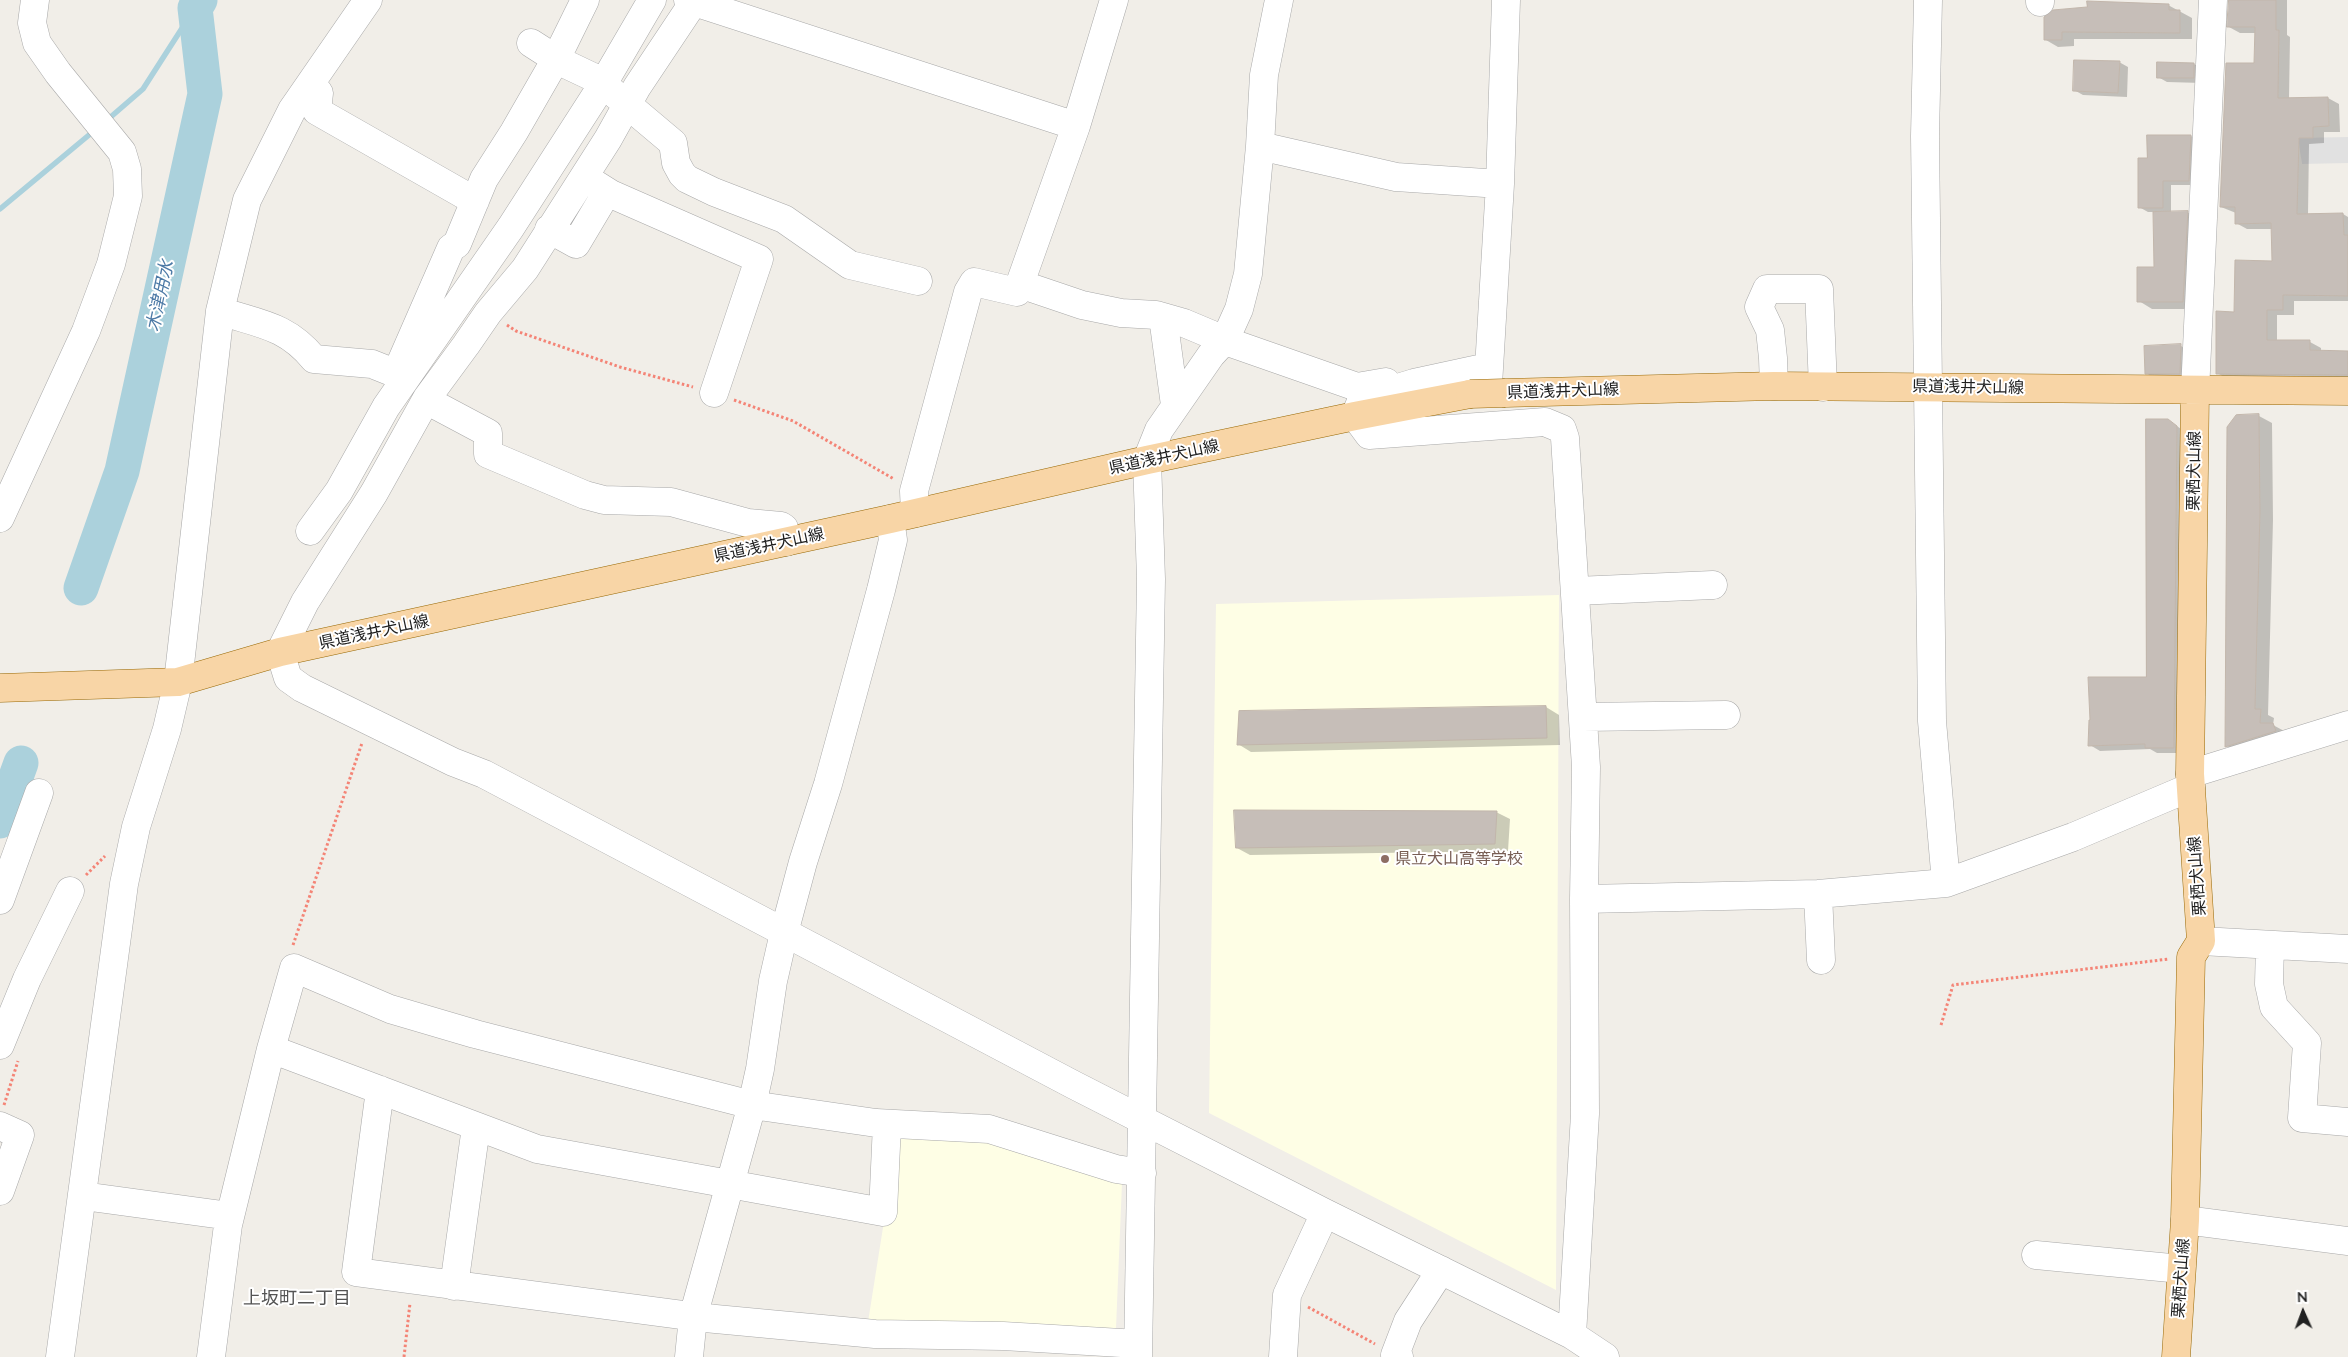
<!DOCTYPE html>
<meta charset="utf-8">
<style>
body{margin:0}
#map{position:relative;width:2348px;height:1357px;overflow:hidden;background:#f1eee8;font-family:Lato,sans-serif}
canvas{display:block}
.north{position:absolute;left:2278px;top:1287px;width:50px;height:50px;-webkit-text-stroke:4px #fff;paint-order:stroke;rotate:358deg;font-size:14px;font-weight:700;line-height:20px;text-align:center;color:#212121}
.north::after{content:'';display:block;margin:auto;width:18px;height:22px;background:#212121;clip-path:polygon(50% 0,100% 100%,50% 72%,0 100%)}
</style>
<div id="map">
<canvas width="2348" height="1357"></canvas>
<div class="north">N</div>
</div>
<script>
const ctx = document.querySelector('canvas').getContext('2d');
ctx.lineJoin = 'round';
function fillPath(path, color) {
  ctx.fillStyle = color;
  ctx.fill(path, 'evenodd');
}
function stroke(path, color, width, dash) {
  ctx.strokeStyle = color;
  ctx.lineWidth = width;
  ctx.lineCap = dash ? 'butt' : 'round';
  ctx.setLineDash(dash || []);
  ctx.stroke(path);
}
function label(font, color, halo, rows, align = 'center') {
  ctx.font = font + ' Lato,"Noto Sans JP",sans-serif';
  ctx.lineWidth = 4;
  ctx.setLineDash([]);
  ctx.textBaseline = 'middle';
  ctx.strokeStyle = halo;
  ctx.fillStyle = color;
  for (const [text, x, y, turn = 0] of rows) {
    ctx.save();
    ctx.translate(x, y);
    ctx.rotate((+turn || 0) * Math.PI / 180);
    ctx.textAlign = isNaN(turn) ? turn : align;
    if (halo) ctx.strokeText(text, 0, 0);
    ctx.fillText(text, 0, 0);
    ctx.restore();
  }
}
fillPath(new Path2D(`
 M 1559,595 L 1556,1290 L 1209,1113 L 1216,604 Z
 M 898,1133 L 998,1135 L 1122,1183 L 1116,1328 L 868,1322 Z`), '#fefee5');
fillPath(new Path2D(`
 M 2348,137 L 2348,163 L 2302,164 L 2298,138 Z`), '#e1e1e1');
fillPath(new Path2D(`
 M 2230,0 L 2287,0 L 2287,35 L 2290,37 L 2289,99 L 2328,98 L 2339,104 L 2340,132 L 2324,132 L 2324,143 L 2309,144 L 2308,215 L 2343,214 L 2348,217 L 2348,301 L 2294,301 L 2294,315 L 2277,315 L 2277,342 L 2310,342 L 2321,348 L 2321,352 L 2348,352 L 2348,381 L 2228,379 L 2217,373 L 2235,313 L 2274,262 L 2273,229 L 2247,229 L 2236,223 L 2236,213 L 2221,207 L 2256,64 L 2256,33 L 2240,33 L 2229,27 Z
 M 2168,5 L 2192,18 L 2192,39 L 2074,39 L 2074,46 L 2058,47 L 2046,40 L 2045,17 Z
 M 2119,62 L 2128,67 L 2127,97 L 2083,95 L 2074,90 Z
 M 2158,63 L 2194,64 L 2203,69 L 2202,83 L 2167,82 L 2158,77 Z
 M 2191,136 L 2199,141 L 2197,185 L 2171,185 L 2171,213 L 2187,212 L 2201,220 L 2197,309 L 2152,309 L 2139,301 L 2155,268 L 2154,212 L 2148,212 L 2139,207 L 2148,159 Z
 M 2181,346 L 2189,351 L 2189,378 L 2155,378 L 2146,373 Z
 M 2259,416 L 2272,423 L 2273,520 L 2268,715 L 2274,718 L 2273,725 L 2286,732 L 2240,754 L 2227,746 Z
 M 2168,420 L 2187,433 L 2184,753 L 2157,753 L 2150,749 L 2100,751 L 2090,745 L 2147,678 Z
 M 1546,707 L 1559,715 L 1560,745 L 1251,752 L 1238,744 Z
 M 1496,812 L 1510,819 L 1508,851 L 1250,855 L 1237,848 Z`), '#0003');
stroke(new Path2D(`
 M 106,121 L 143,89 L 195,8
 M 0,209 L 95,130`), '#abd1dc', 5.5);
stroke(new Path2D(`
 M 81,588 L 122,471 L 205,94 L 195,8 L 200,0
 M 0,821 L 21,763`), '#abd1dc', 35);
const building = new Path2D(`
 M 2229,0 L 2276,0 L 2276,30 L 2279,30 L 2278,98 L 2328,97 L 2329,126 L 2313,127 L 2313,138 L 2299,138 L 2297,214 L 2343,213 L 2344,235 L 2348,235 L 2348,296 L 2283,295 L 2283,310 L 2267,310 L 2267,340 L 2310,340 L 2310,350 L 2348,351 L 2348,375 L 2216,374 L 2216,311 L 2234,312 L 2235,260 L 2272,261 L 2271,223 L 2235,224 L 2235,207 L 2220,207 L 2226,63 L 2254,63 L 2255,27 L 2227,27 Z
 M 2087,1 L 2169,4 L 2169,10 L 2180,10 L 2180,33 L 2062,32 L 2062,40 L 2044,40 L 2044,17 L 2053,10 L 2087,7 Z
 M 2074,60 L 2120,61 L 2118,93 L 2073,91 Z
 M 2157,62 L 2194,63 L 2194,78 L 2157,78 Z
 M 2147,135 L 2191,135 L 2189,181 L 2163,181 L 2163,208 L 2138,208 L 2138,158 L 2147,158 Z
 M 2188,211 L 2183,302 L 2137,302 L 2137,267 L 2154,267 L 2153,212 Z
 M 2181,344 L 2180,374 L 2145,374 L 2144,346 Z
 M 2259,414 L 2260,512 L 2255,709 L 2261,709 L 2260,723 L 2273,723 L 2276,731 L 2225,747 L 2227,427 L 2236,415 Z
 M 2146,419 L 2168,419 L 2177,426 L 2174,748 L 2145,748 L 2145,744 L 2088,746 L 2089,720 L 2090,720 L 2088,677 L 2146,677 Z
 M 1546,706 L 1547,738 L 1237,745 L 1239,711 Z
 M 1234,810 L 1497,811 L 1495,844 L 1236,848 Z`);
fillPath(building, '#c6beb8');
stroke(building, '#c2b6ab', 1);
const minor = new Path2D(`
 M 688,0 L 1076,126
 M 695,0 L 637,87 L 608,139 L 525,269 L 488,313 L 466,345 L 427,398 L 374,493 L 305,602 L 280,652 L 288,678 L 302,688 L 453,762 L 484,774 L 1074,1085 L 1325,1213 L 1572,1335 L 1605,1357
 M 1928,0 L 1925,136 L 1932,721 L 1946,883
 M 2040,0 L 2040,2
 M 531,43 L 559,61 L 597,79 L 673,143 L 676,163 L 682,174 L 687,179 L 714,192 L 784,219 L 850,265 L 918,281
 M 311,83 L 319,93 L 317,111 L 475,201
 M 1260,146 L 1396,177 L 1500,184
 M 584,177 L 611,194 L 759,259 L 714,393
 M 549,229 L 576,244 L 607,192
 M 1020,284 L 1082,305 L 1121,313 L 1156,315 L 1184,323 L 1234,344 L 1357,387 L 1386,382
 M 220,311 C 259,324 286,325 314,359 L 372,364 L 392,372 L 399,367
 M 1163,317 L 1175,405
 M 1488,367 L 1414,383 L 1362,399 L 1355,416 L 1369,435 L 1545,422 L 1562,429 L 1565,438 L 1586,767 L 1584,899 L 1585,1114 L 1572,1335
 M 403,369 L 399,367 L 451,248 L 457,244 L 484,179 L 514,132 L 556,59 L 585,0
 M 1488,385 L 1500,184 L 1506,0
 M 1774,386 L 1773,358 L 1770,330 L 1759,307 L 1767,289 L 1819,289 L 1823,387
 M 2195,392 L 2213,0
 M 426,400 L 488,433 L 488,454 L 585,495 L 604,500 L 671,502 L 748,523 L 781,526 L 784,528 L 786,542
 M 915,513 L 914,491 L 968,292 L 974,282 L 1017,292 L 1076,126 L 1114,0
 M 0,518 L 86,331 L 111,264 L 128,196 L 127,169 L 122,152 L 58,73 L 37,43 L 32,23 L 35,0
 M 310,531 L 339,491 L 386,407 L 511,227 L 603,84 L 652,0
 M 1576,591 L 1713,585
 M 1583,717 L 1726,715
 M 2190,774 L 2348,725
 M 1818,894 L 1821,960
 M 1584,899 L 1818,894 L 1946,883 L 2073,837 L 2191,787
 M 0,900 L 39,793
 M 2201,941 L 2348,949
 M 2270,945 L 2269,984 L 2274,1007 L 2307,1043 L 2302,1118 L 2348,1122
 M 0,1045 L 27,979 L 70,891
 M 271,1049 L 294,968 L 390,1009 L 475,1034 L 752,1105 L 876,1123 L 989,1129 L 1116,1169 L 1142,1173
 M 380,1090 L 356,1272 L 705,1318 L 875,1334 L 1003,1336 L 1138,1344
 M 0,1126 L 20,1135 L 0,1191
 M 83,1196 L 230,1216
 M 2185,1220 L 2348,1241
 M 2036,1255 L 2181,1269
 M 454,1286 L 476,1127
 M 60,1357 L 124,884 L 136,827 L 167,729 L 178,682 L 220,311 L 247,200 L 292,110 L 368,0
 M 211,1357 L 228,1225 L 271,1049 L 537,1149 L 883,1212 L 887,1124
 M 689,1357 L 693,1317 L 752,1105 L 760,1069 L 773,981 L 784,933 L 803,862 L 828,784 L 881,590 L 893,540 L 890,519
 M 1138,1357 L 1151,579 L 1147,460 L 1159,430 L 1211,355 L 1225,340 L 1239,309 L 1248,274 L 1260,146 L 1264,75 L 1279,0
 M 1283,1357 L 1287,1295 L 1325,1213
 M 1399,1357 L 1395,1355 L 1408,1321 L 1441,1270`);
const major = new Path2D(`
 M 1505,393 L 1774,386 L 2348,391
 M 0,688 L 178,682 L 280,652 L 890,519 L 1147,460 L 1355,416 L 1470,394
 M 2176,1357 L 2185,1220 L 2191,957 L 2201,941 L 2190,774 L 2195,392`);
stroke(minor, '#a8a8a8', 29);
stroke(major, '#986906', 29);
stroke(new Path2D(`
 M 507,325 L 516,331 L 620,367 L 693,387
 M 734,400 L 793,421 L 894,479
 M 86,875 L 105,856
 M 293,945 L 362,743
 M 1941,1025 L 1953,985 L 2169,959
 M 4,1105 L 18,1061
 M 1308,1307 L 1375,1344
 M 404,1357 L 410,1303`), '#f48476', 3, [2.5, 2.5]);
stroke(minor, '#fff', 28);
stroke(major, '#f8d5a6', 28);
const majorBridge = new Path2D(`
 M 1470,394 L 1505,393`);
stroke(majorBridge, '#986906', 29, []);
stroke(majorBridge, '#f8d5a6', 28);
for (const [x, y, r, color] of [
 [1385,859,5,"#8d6e63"]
]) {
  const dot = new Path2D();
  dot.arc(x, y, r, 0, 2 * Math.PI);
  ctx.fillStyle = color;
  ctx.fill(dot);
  stroke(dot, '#fff', 2);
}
label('16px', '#212121', '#fff', [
 ["県道浅井犬山線",1968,387,1],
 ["県道浅井犬山線",1563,391,-2],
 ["県道浅井犬山線",1164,457,-12],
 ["栗栖犬山線",2194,471,-89],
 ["県道浅井犬山線",769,545,-12],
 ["県道浅井犬山線",374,632,-12],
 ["栗栖犬山線",2197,876,-94],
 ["栗栖犬山線",2181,1278,-86]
]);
label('16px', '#785e54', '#fff', [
 ["県立犬山高等学校",1395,859]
], 'left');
label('italic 18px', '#4d7aa6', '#fff', [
 ["木津用水",160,296,-78]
]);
label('18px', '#545454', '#fff', [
 ["上坂町二丁目",297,1298]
]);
</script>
